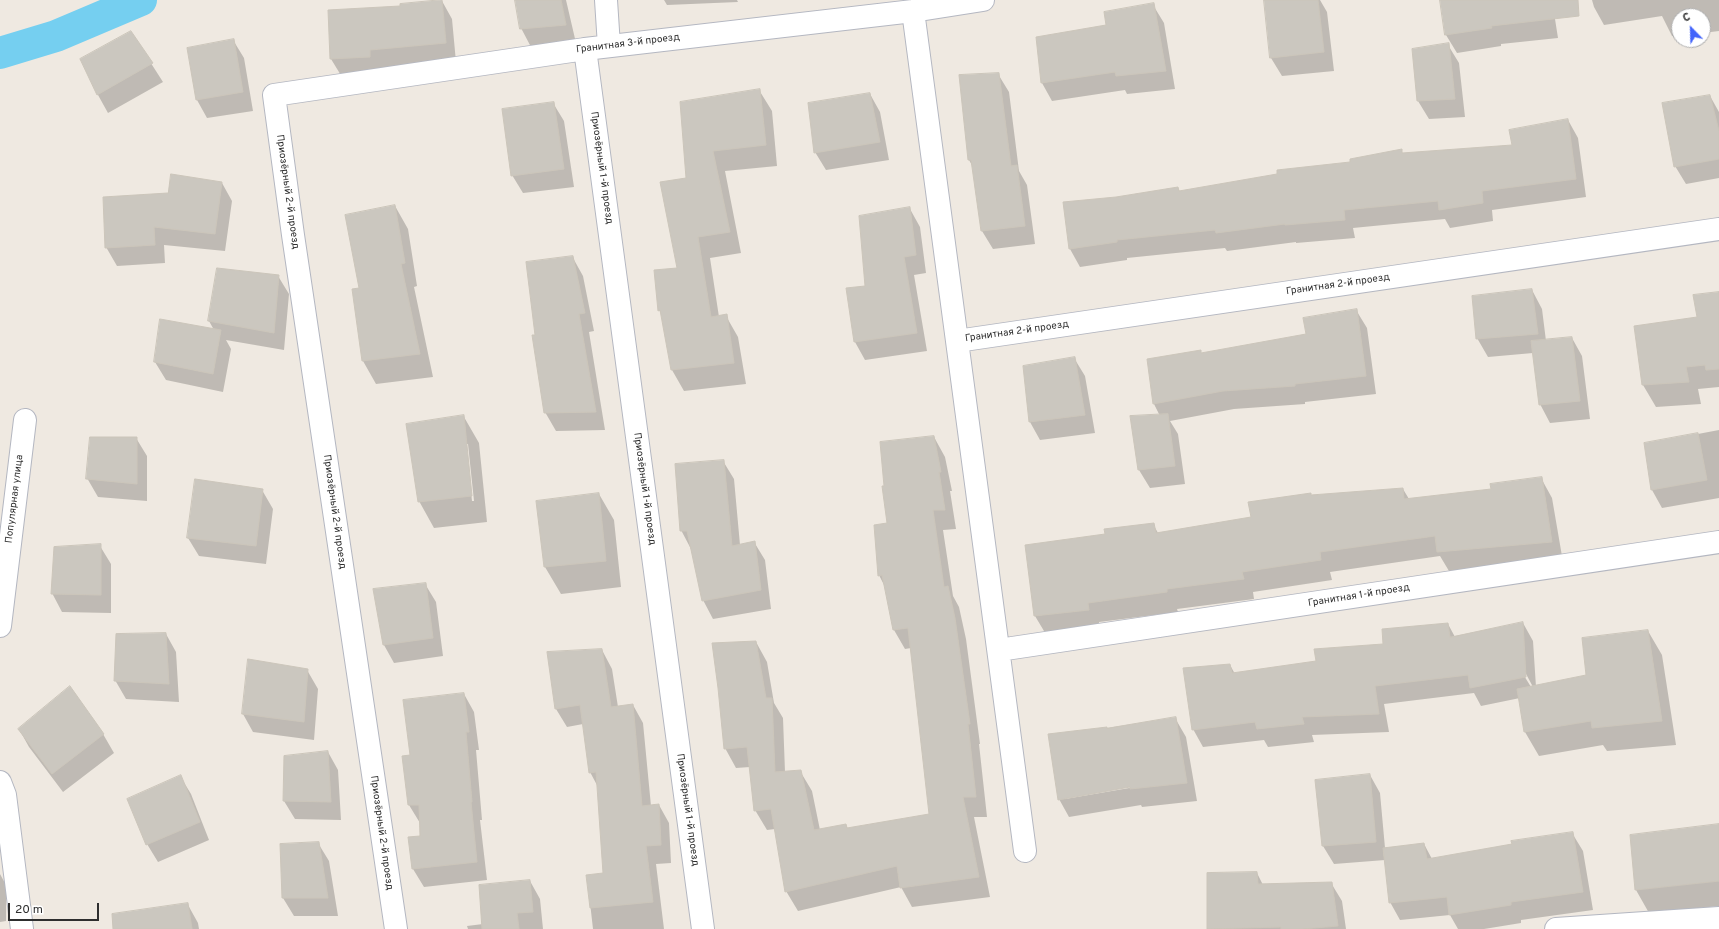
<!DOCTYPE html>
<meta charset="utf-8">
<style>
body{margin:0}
#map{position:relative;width:1719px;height:929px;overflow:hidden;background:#efe9e1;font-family:Overpass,sans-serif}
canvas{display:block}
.north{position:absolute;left:1671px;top:8px;width:40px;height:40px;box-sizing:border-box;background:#fff;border:1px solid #ababab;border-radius:50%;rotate:337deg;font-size:11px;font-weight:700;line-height:16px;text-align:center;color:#2e2e2e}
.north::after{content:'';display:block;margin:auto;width:14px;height:18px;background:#4264fb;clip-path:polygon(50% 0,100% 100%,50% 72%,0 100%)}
.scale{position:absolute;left:8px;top:903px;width:91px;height:18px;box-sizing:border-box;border:2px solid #2e2e2e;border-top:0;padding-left:5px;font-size:12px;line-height:14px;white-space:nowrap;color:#2e2e2e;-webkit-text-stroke:3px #fff;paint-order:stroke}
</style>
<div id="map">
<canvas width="1719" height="929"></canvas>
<div class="north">С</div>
<div class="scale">20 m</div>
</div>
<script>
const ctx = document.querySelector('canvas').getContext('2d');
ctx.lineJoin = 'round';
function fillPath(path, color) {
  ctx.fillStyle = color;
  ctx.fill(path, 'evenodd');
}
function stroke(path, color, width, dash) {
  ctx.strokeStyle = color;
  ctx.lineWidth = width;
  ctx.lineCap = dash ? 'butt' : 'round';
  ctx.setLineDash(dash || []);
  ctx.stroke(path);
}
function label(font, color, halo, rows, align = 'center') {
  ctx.font = font + ' Overpass,sans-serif';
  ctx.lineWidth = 3.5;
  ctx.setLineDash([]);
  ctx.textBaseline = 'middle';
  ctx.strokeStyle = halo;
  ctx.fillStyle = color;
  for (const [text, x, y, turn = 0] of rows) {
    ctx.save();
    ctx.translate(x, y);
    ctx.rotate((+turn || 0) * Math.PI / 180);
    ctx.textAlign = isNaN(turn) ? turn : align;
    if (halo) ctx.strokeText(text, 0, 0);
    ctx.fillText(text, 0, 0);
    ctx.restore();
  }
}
fillPath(new Path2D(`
 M 516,0 L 566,0 L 576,43 L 531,47 L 521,28 Z
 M 664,0 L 737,0 L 738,2 L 667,5 Z
 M 1272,0 L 1320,0 L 1327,12 L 1334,71 L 1282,76 L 1271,58 L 1265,1 Z
 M 1442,0 L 1552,0 L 1558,38 L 1501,44 L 1501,46 L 1457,53 L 1446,35 Z
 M 1592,0 L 1719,0 L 1719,31 L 1703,33 L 1703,16 L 1679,16 L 1679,36 L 1672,36 L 1662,16 L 1604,25 L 1594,7 Z
 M 442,1 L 452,19 L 456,62 L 342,77 L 331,59 L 329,11 L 401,7 Z
 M 1153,5 L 1164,23 L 1175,89 L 1127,94 L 1125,90 L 1052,101 L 1042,83 L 1107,26 Z
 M 131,32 L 163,82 L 108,113 L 98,95 L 82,60 Z
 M 233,40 L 244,58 L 253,111 L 207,118 L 197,100 L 188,48 Z
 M 1448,45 L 1459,63 L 1465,117 L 1429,119 L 1418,101 Z
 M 998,74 L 1009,92 L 1019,171 L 1027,185 L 1035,244 L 993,249 L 982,231 L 973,167 L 969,160 Z
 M 759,90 L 772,111 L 777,166 L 725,171 L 741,253 L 710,258 L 719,317 L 726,316 L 738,337 L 746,384 L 684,391 L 672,370 L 662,315 L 659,310 L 679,269 L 687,179 Z
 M 870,94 L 880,112 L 889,160 L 826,170 L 815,152 Z
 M 1710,96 L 1719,112 L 1719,178 L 1686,184 L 1675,166 Z
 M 553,103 L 564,121 L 574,187 L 523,193 L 512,175 Z
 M 1568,120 L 1578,138 L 1586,197 L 1492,210 L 1493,221 L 1450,228 L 1445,219 L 1353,228 L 1355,238 L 1296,243 L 1296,242 L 1227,251 L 1225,248 L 1127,258 L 1127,260 L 1080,267 L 1070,249 L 1116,198 L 1178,188 L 1180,192 L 1351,163 L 1401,150 L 1403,154 L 1514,146 Z
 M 222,183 L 232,201 L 225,251 L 164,245 L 165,263 L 117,266 L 106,247 L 168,194 Z
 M 395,206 L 408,229 L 417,286 L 414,287 L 433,377 L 376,384 L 363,361 L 360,288 Z
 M 910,209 L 920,227 L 926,273 L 914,275 L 927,351 L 865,360 L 855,342 L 866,286 Z
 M 573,258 L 583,276 L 594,331 L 589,332 L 605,430 L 556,431 L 545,412 L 536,336 Z
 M 278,276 L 289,294 L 284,350 L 226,340 L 231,349 L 223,392 L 166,380 L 155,362 L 214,330 L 209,321 Z
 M 1532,290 L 1542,309 L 1546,341 L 1572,338 L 1582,356 L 1590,419 L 1550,423 L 1540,404 L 1533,353 L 1488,357 L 1477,338 Z
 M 1719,293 L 1719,387 L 1698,389 L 1701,404 L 1656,407 L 1643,385 Z
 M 1356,310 L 1367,328 L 1376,394 L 1305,402 L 1305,404 L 1234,409 L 1170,421 L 1178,434 L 1185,484 L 1150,488 L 1139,470 L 1160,416 L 1154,404 L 1148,360 L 1200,351 L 1202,354 L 1308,335 Z
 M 1074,358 L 1085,376 L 1095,433 L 1040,440 L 1030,422 Z
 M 464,417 L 479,443 L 487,522 L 434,528 L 419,501 ZM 466,444 L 468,444 L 474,501 L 472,501 Z
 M 1719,430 L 1719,498 L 1662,508 L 1652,490 L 1645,444 Z
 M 934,437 L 945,457 L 952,491 L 950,491 L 956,529 L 943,530 L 953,596 L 959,607 L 966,639 L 980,744 L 979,744 L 987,817 L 974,817 L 990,897 L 912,907 L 901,887 L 798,911 L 786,891 L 775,829 L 767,830 L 755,810 L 750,767 L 736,768 L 725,748 L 756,642 L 767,662 L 774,703 L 783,718 L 785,772 L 800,771 L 812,791 L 820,830 L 846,825 L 848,829 L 930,815 L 911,648 L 905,649 L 894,630 L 885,587 L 879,575 L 889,524 Z
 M 136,438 L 147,456 L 147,501 L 98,497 L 87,478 Z
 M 723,461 L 734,479 L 740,545 L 754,542 L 765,560 L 771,609 L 713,619 L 703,600 L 691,549 L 681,530 Z
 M 1541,478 L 1552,498 L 1563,562 L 1449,571 L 1440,556 L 1330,572 L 1332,580 L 1253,592 L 1254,599 L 1177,609 L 1178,612 L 1099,622 L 1100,629 L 1047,636 L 1035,616 L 1026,546 L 1107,535 L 1153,524 L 1158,533 L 1252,518 L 1311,496 L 1403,489 L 1409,499 L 1492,490 Z
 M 262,490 L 273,509 L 266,564 L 199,556 L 188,538 Z
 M 599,494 L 614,520 L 621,587 L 561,594 L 545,567 L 537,502 Z
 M 100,546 L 111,564 L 111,613 L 62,612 L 52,593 Z
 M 425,584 L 436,602 L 443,656 L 394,663 L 384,645 Z
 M 1523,623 L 1533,641 L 1536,687 L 1587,676 L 1648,631 L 1662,655 L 1676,745 L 1607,751 L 1603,745 L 1539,756 L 1525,732 L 1520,698 L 1481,706 L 1474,693 L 1384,704 L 1389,732 L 1312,735 L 1314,742 L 1268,747 L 1264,740 L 1203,747 L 1193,729 L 1230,665 L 1235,674 L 1317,662 L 1384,645 L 1448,624 L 1455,637 ZM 1525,672 L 1533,687 L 1531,687 L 1523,674 Z
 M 166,634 L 176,652 L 179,702 L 126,699 L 115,680 Z
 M 602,650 L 612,669 L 618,707 L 633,705 L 643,723 L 651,806 L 659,805 L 669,823 L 671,863 L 656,864 L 664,929 L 593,929 L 587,876 L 604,874 L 598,787 L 590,772 L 583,724 L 567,727 L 556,709 L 549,653 Z
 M 307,670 L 318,689 L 314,740 L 253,732 L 243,714 Z
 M 69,688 L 103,734 L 114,753 L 63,792 L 29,747 L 19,729 Z
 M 464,694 L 474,712 L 479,750 L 476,750 L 482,820 L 480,820 L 487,880 L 424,887 L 413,869 L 421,837 L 420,823 L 409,805 L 411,755 Z
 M 1175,718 L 1186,737 L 1197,801 L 1142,807 L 1141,805 L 1069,817 L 1059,799 L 1107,729 ZM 1135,785 L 1135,787 L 1065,799 L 1065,797 Z
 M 328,752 L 338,770 L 341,820 L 295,819 L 284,801 Z
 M 1370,775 L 1380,793 L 1385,848 L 1424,844 L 1432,859 L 1572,833 L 1583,851 L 1593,910 L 1521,920 L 1521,923 L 1484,929 L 1458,929 L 1450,915 L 1400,920 L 1390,902 L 1385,860 L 1334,864 L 1323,846 Z
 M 180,776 L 191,794 L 209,840 L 158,862 L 147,844 Z
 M 1719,825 L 1719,906 L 1649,913 L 1636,890 Z
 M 318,843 L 329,861 L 338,916 L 294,916 L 283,898 L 281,845 Z
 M 1257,873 L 1263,885 L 1331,883 L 1342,901 L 1346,929 L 1208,929 L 1208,874 Z
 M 0,874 L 6,885 L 6,921 L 0,922 Z
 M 530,881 L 540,899 L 543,929 L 468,929 L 467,926 L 483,924 Z
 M 188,905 L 198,923 L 199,929 L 138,929 Z`), '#0003');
stroke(new Path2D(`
 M 0,53 L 56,36 L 141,0`), '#75cff0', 32);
const building = new Path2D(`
 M 442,0 L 446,43 L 370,50 L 370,57 L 330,59 L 328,10 L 400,6 L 400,4 Z
 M 515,0 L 561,0 L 566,25 L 520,29 Z
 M 1264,0 L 1318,0 L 1324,52 L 1270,58 Z
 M 1440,0 L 1578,0 L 1579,16 L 1491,26 L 1492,28 L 1445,35 Z
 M 1154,3 L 1166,71 L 1116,76 L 1115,72 L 1041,83 L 1036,37 L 1106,25 L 1104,12 Z
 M 131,31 L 153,63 L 97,95 L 80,59 Z
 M 234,39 L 243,92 L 196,100 L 187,48 Z
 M 1449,43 L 1455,99 L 1417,101 L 1412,49 Z
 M 999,73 L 1011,166 L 1017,165 L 1025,226 L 981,231 L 971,160 L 968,160 L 959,75 Z
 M 760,89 L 766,145 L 713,151 L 730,232 L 698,237 L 711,317 L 727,314 L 734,363 L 671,370 L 660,310 L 658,311 L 654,270 L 677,268 L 660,182 L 686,178 L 680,102 Z
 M 870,93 L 880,142 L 814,153 L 808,103 Z
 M 1710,95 L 1719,131 L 1719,159 L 1674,167 L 1662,103 Z
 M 554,102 L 564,169 L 511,176 L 502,109 Z
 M 1568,119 L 1576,179 L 1482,191 L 1483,203 L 1439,210 L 1438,201 L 1344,210 L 1345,220 L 1285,225 L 1285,224 L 1216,233 L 1215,230 L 1117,240 L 1117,242 L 1069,249 L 1063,202 L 1116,197 L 1178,187 L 1179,191 L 1277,174 L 1277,170 L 1350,162 L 1350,159 L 1402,149 L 1402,153 L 1512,145 L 1509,130 Z
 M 171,174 L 222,182 L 215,234 L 154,227 L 155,245 L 105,248 L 103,197 L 168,193 Z
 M 395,205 L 405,263 L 401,264 L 420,354 L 362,361 L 352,289 L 359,288 L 345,215 Z
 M 910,207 L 916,255 L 904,257 L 917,333 L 854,342 L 846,288 L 865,286 L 859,216 Z
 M 573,256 L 585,313 L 579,314 L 596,412 L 544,413 L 532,335 L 535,335 L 526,262 Z
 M 217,268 L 279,275 L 274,333 L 208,321 Z
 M 1532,289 L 1538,334 L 1476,339 L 1472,296 Z
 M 1719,292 L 1719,369 L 1706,370 L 1705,365 L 1686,367 L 1689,382 L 1642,385 L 1634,326 L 1697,317 L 1693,295 Z
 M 1357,309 L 1366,376 L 1295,384 L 1295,386 L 1223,391 L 1153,404 L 1147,359 L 1201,350 L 1201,353 L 1306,334 L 1303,318 Z
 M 160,319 L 221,330 L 213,374 L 154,362 Z
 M 1572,337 L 1580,401 L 1539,405 L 1531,341 Z
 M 1075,357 L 1085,415 L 1029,422 L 1023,366 Z
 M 1168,414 L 1175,466 L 1138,470 L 1130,416 Z
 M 464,415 L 472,496 L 418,502 L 406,424 Z
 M 1698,433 L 1707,480 L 1651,490 L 1644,443 Z
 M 934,436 L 941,472 L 939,472 L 945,510 L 933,510 L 944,587 L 948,586 L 955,618 L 970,724 L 968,724 L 976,797 L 963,797 L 979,877 L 900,888 L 897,866 L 785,892 L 771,809 L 754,811 L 747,747 L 724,749 L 718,688 L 712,643 L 756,641 L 766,698 L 772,698 L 775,772 L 801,770 L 814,830 L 846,824 L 847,828 L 929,814 L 908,628 L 893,630 L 882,575 L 878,576 L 874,525 L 887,523 L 882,486 L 884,486 L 880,442 Z
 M 90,437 L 137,437 L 137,484 L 86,479 Z
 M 724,460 L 732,546 L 755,541 L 761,590 L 702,601 L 687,531 L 680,531 L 675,464 Z
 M 1542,477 L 1552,542 L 1437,552 L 1435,536 L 1320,552 L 1321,560 L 1242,572 L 1244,579 L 1167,589 L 1167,592 L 1088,603 L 1089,610 L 1034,616 L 1025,545 L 1105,534 L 1104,529 L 1154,523 L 1156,533 L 1251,517 L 1248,502 L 1311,493 L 1311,495 L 1403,488 L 1404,499 L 1491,489 L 1490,484 Z
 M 195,479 L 263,489 L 256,546 L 187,538 Z
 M 599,493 L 606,561 L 544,567 L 536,501 Z
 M 101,544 L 101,595 L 51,594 L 54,547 Z
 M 426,583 L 433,638 L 383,645 L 373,589 Z
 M 1523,622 L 1526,677 L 1470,688 L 1468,675 L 1375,686 L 1379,714 L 1302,717 L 1304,724 L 1257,729 L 1255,722 L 1192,730 L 1183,668 L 1230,664 L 1232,673 L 1316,661 L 1314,649 L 1383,644 L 1382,629 L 1448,623 L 1450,637 Z
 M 1648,630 L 1662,721 L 1592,728 L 1591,721 L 1524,732 L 1517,689 L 1586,675 L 1582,638 Z
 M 166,633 L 169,684 L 114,681 L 116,634 Z
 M 602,649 L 611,707 L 633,704 L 642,806 L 659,804 L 661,845 L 646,846 L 653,902 L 590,908 L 586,875 L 603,873 L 596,772 L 589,773 L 580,705 L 555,709 L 547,652 Z
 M 248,659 L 308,669 L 304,722 L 242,714 Z
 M 70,686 L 104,734 L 52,774 L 18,729 Z
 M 464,693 L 469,732 L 466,732 L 472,802 L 471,802 L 477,862 L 412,869 L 408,837 L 420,836 L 419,805 L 408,805 L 402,756 L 410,755 L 403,700 Z
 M 1176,717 L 1187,783 L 1130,789 L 1130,787 L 1058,800 L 1048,734 L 1107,727 L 1107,728 Z
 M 328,751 L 331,802 L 283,801 L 284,756 Z
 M 1370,774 L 1376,842 L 1322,846 L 1315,780 Z
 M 181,775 L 200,822 L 146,845 L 127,799 Z
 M 1719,824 L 1719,881 L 1635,890 L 1630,835 Z
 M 1573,832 L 1583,892 L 1511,902 L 1511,905 L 1449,915 L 1447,897 L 1389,903 L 1383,848 L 1424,843 L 1427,859 L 1512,844 L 1511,841 Z
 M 319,842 L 328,898 L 282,898 L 280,844 Z
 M 1257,872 L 1258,884 L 1332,882 L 1338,926 L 1302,929 L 1281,929 L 1281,927 L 1207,929 L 1207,873 Z
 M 530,880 L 533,912 L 517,913 L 519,929 L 482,929 L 479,885 Z
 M 188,903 L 192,929 L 113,929 L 112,914 Z`);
fillPath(building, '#cbc7bf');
stroke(building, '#cbc5ba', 1);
const minor = new Path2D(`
 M 606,0 L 609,46
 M 913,11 L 1025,851
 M 585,49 L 703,929
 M 957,341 L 1719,229
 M 0,626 L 25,420
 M 999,650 L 1719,542
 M 0,782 L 5,795 L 22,929
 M 396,929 L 293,235 L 274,95 L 585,49 L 913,11 L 983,0
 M 1556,929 L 1719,918`);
stroke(minor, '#b4b7c1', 24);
stroke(minor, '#fff', 22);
label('10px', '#2e2e2e', '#fff', [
 ["Гранитная 3-й проезд",628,44,-7],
 ["Приозёрный 1-й проезд",601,168,82],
 ["Приозёрный 2-й проезд",287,192,82],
 ["Гранитная 2-й проезд",1338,285,-8],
 ["Гранитная 2-й проезд",1017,332,-8],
 ["Приозёрный 1-й проезд",644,489,82],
 ["Популярная улица",15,499,-83],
 ["Приозёрный 2-й проезд",334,512,82],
 ["Гранитная 1-й проезд",1359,596,-9],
 ["Приозёрный 1-й проезд",687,810,82],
 ["Приозёрный 2-й проезд",381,833,82]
]);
</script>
